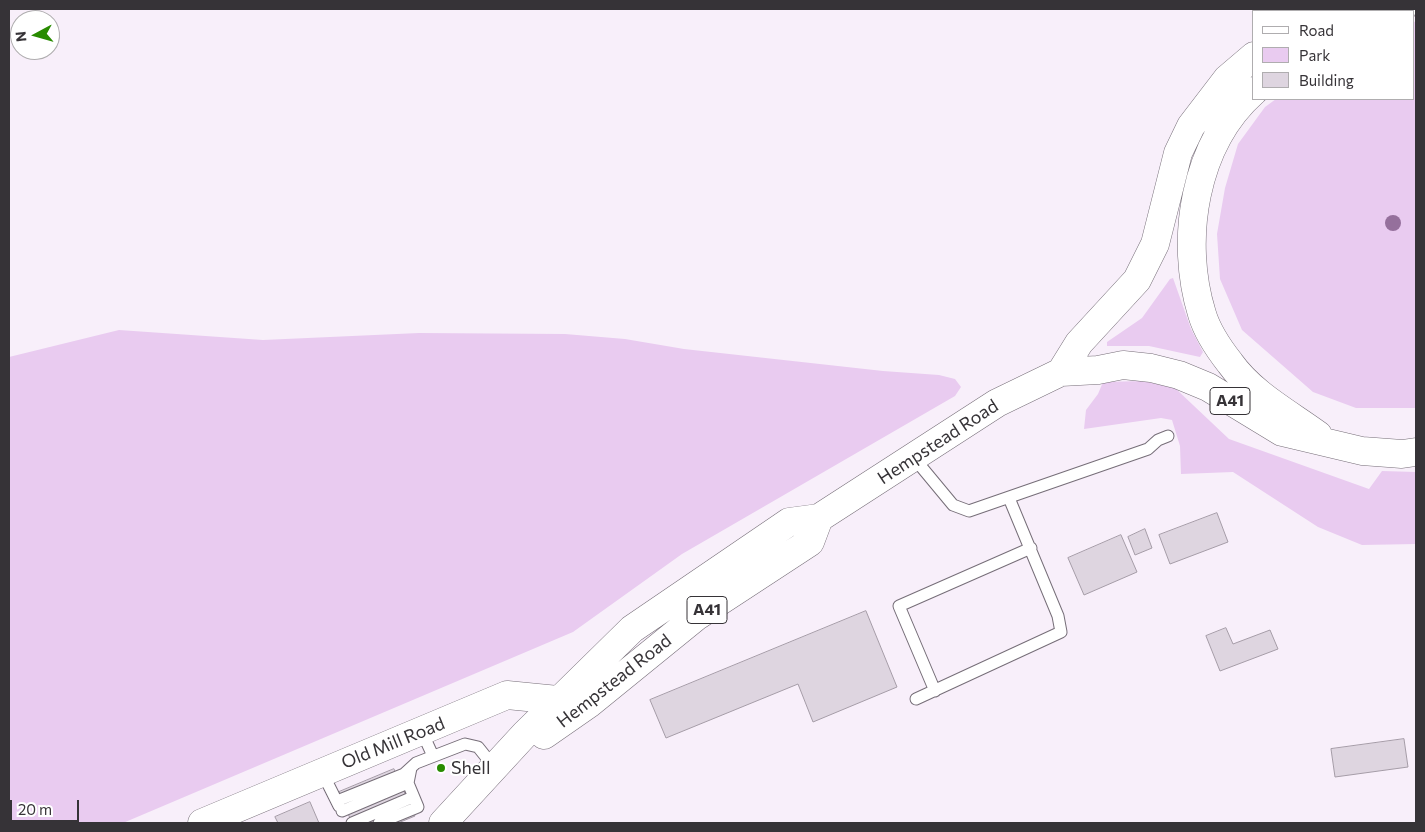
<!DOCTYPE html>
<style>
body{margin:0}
#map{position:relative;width:1425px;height:832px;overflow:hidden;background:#f8effa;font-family:Commissioner,sans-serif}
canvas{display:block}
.frame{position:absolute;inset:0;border:10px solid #363337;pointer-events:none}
.legend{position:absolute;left:1252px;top:10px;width:162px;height:90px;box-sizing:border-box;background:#fff;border:1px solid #afadaf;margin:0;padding:6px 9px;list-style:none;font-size:15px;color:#363337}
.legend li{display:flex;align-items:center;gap:10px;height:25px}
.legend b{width:25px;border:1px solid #afadaf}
.north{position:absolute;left:10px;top:10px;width:50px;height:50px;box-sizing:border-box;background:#fff;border:1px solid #afadaf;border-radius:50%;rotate:264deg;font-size:14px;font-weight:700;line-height:20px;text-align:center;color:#363337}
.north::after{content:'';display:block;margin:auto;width:18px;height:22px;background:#288b00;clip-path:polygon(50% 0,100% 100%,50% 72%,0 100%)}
.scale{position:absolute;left:10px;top:800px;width:69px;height:22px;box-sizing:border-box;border:2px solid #363337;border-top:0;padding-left:6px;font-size:15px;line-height:18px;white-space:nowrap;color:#363337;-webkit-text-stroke:4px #fff;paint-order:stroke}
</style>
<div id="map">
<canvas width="1425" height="832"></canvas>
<div class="frame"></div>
<ul class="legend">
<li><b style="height:6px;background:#fff"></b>Road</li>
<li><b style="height:14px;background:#e9cbf0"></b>Park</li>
<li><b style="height:14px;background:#ded5e0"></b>Building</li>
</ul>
<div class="north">N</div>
<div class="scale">20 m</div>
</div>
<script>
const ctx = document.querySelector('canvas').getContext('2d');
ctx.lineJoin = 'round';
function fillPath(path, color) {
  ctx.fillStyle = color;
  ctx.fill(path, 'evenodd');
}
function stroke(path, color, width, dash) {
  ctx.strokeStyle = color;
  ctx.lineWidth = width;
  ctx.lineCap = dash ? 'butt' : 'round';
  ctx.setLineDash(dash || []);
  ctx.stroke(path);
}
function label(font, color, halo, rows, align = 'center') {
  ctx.font = font + ' Commissioner,sans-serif';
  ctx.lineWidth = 4;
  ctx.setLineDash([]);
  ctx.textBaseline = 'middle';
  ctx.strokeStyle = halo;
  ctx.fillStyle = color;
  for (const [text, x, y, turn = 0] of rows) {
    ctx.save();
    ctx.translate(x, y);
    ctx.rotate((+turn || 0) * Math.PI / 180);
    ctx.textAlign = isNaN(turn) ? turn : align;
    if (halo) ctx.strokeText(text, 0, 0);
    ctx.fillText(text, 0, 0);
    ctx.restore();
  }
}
fillPath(new Path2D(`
 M 1416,21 L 1416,408 L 1356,408 L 1313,392 L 1242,330 L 1220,279 L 1217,234 L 1225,188 L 1238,144 L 1265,107 L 1276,99 L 1414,99 L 1414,22 Z
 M 1173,278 L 1191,329 L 1203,352 L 1200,357 L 1149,346 L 1107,346 L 1107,342 L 1142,318 L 1170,279 Z
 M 119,330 L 263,340 L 419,333 L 565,334 L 625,339 L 684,349 L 883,371 L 939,375 L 955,379 L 961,387 L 955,396 L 682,554 L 573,632 L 123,823 L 9,823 L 9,357 Z
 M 1143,381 L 1175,388 L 1229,439 L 1369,489 L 1382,471 L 1416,472 L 1416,544 L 1362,545 L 1318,527 L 1233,472 L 1181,474 L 1180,446 L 1172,420 L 1161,418 L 1084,429 L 1086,410 L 1098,394 L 1103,382 Z`), '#e9cbf0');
const building = new Path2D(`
 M 1217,513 L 1228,542 L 1170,564 L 1159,535 Z
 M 1145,529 L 1152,548 L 1135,555 L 1128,537 Z
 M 1121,535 L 1137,572 L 1084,595 L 1068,558 Z
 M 866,611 L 897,687 L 813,722 L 798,684 L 666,738 L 650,700 Z
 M 1226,628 L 1233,644 L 1270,630 L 1278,649 L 1220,671 L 1206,636 Z
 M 1404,739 L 1408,767 L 1335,777 L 1331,749 Z
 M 394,769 L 415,816 L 398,823 L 352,823 L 339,792 Z
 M 310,802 L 319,823 L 278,823 L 275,817 Z`);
fillPath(building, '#ded5e0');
stroke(building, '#a59ca7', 1);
const service = new Path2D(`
 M 914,458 L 953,505 L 969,511 L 1148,449 L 1158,440 L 1168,436
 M 935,691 L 899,606 L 1031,548
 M 916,699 L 1061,632 L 1058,616 L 1009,498
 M 422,732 L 433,756
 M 322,772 L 339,806
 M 337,801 L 404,774 L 416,763 L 465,744 L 478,747 L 494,767
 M 342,811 L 408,783
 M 352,823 L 413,797
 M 379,823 L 418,807 L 408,783 L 411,768`);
const tertiary = new Path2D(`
 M 202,823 L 507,695 L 578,702`);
const trunk = new Path2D(`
 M 1324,11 L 1328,9
 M 1367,11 L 1370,9
 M 1396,11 L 1402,9
 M 1254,91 C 1194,144 1179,240 1202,314 C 1207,331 1219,349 1230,363 C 1252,394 1288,413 1318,435
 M 1061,372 L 1079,343 L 1137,280 L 1155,244 L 1178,153 L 1191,126 L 1227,79 L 1254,56
 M 544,735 L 590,703 L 697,616 L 810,542 L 819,518
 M 443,823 L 525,734 L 632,629 L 789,522 L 819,518 L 997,403 L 1061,372 L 1098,370 L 1123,365 L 1151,368 L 1179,375 L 1208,387 L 1282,432 L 1362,451 L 1402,454 L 1416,452`);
stroke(service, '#766e78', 13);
stroke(tertiary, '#766e78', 29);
stroke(trunk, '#766e78', 29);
stroke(service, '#fff', 11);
stroke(tertiary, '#fff', 28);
stroke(trunk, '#fff', 28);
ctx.fillStyle = '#95709c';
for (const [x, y] of [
 [1393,223]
]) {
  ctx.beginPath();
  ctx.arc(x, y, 8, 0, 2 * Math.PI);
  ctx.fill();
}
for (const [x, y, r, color] of [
 [441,768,5,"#288b00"]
]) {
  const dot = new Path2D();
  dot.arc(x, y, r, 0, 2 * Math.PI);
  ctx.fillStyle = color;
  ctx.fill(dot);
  stroke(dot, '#fff', 2);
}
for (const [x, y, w] of [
 [1230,401,40],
 [707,610,40]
]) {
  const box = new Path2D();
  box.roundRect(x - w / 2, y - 13.5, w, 27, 4);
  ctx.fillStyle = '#fff';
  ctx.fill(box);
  stroke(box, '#363337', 1);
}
label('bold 16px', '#363337', null, [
 ["A41",1230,401],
 ["A41",707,610]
]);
label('18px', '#363337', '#fff', [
 ["Hempstead Road",938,442,-33],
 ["Hempstead Road",614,681,-38],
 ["Old Mill Road",393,743,-22]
]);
label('18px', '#363337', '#fff', [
 ["Shell",451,768]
], 'left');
</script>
